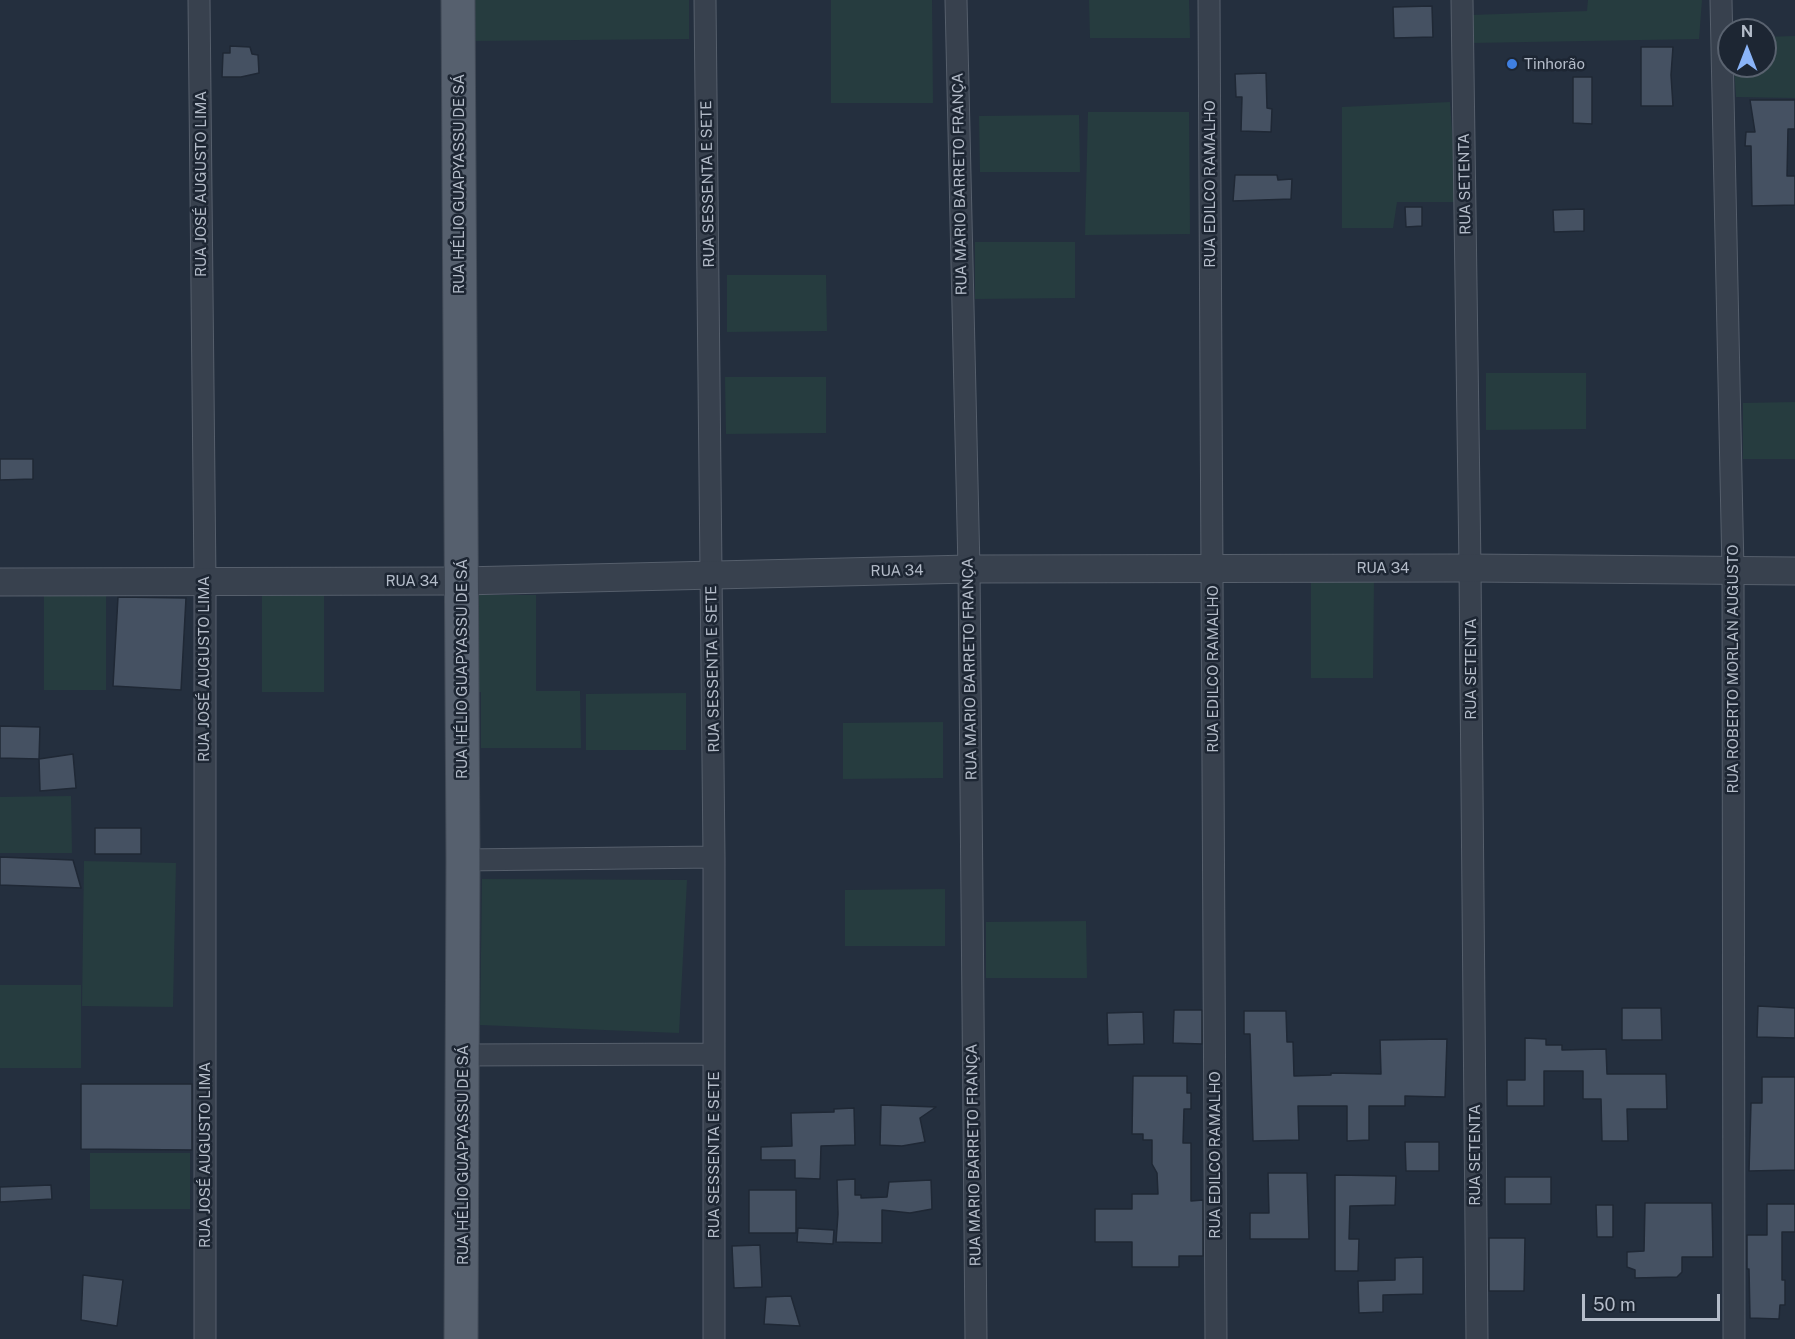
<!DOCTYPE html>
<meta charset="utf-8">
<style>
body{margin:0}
#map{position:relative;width:1795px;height:1339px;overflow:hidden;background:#242f3e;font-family:"Public Sans",sans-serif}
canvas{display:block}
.north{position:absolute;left:1717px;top:18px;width:60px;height:60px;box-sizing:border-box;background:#1d2633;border:2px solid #59626f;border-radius:50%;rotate:0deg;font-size:16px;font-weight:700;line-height:24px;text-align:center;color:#b4bcc9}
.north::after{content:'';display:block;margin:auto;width:21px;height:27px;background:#8ab4f8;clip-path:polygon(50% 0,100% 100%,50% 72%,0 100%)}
.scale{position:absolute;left:1582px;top:1294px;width:138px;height:27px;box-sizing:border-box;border:3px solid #b4bcc9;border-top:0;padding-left:8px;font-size:18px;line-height:21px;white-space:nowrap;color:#b4bcc9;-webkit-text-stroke:4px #1d2633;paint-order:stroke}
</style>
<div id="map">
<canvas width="1795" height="1339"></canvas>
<div class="north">N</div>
<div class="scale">50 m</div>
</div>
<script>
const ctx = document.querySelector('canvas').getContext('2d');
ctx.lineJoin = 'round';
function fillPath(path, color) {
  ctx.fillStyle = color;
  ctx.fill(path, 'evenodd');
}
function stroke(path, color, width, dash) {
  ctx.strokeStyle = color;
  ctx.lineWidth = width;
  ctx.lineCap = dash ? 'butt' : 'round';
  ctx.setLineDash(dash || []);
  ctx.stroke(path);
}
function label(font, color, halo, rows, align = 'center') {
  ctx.font = font + ' "Public Sans",sans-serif';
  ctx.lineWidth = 5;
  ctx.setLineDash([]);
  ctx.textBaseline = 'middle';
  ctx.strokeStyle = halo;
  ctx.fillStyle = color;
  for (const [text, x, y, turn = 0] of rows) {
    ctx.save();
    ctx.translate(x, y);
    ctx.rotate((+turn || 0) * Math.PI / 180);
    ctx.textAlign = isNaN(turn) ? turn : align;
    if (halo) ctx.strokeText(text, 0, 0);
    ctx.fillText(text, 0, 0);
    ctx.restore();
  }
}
fillPath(new Path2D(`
 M 470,0 L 689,0 L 689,39 L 470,41 Z
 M 831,0 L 932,0 L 933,103 L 831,103 Z
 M 1089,0 L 1189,0 L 1190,38 L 1090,38 Z
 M 1588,0 L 1702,0 L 1699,39 L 1471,43 L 1471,15 L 1587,11 Z
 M 1795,36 L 1795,98 L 1736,97 L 1734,66 L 1765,66 L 1765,37 Z
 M 1450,102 L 1457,202 L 1397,202 L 1393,228 L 1342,228 L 1342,107 Z
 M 1088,112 L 1189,112 L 1190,234 L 1085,235 Z
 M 1079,115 L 1080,172 L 980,172 L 979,116 Z
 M 975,242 L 1075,242 L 1075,298 L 975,299 Z
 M 727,275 L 826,275 L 827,331 L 727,332 Z
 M 1486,373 L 1586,373 L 1586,429 L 1486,430 Z
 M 725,377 L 826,377 L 826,433 L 726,434 Z
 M 1795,402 L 1795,459 L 1743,459 L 1743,403 Z
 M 1311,581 L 1374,581 L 1373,678 L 1311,678 Z
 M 44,594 L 106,594 L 106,690 L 44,690 Z
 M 262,595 L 324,595 L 324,692 L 262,692 Z
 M 474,595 L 536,595 L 536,691 L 580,691 L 581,748 L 481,748 L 481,692 L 474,692 Z
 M 686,693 L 686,750 L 586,750 L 586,694 Z
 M 943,722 L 943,778 L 843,779 L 843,723 Z
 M 71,796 L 72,853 L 0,853 L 0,797 Z
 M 84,861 L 176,863 L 173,1007 L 82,1006 Z
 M 482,879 L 687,880 L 679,1033 L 480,1025 Z
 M 945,889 L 945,946 L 845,946 L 845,890 Z
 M 1086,921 L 1087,978 L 986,978 L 986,922 Z
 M 0,985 L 81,985 L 81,1068 L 0,1068 Z
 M 90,1153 L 190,1153 L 190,1209 L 90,1209 Z`), '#263c3f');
const building = new Path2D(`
 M 1432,6 L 1433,37 L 1394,38 L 1393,7 Z
 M 230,46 L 250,47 L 252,54 L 258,55 L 259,73 L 241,77 L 222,77 L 223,53 L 230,53 Z
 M 1641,47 L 1673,47 L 1671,75 L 1673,106 L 1641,106 Z
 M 1266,73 L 1267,108 L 1272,109 L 1271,132 L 1241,131 L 1242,97 L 1236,97 L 1235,74 Z
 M 1573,77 L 1592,77 L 1592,124 L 1573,123 Z
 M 1750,100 L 1795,100 L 1795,129 L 1788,129 L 1787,176 L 1795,176 L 1795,205 L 1752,206 L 1751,146 L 1745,146 L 1746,132 L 1755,132 Z
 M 1235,175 L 1277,175 L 1278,180 L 1292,179 L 1291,199 L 1233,201 Z
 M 1405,207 L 1422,207 L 1422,226 L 1406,227 Z
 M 1584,209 L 1584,231 L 1554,232 L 1553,210 Z
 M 0,459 L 33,459 L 33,479 L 0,480 Z
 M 118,597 L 186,598 L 181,690 L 113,686 Z
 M 0,726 L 40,727 L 39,759 L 0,758 Z
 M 73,754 L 76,788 L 40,791 L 39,759 Z
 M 95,828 L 141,828 L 141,854 L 95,854 Z
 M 0,857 L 73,860 L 81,888 L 0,885 Z
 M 1758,1006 L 1795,1008 L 1795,1038 L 1757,1037 Z
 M 1622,1008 L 1661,1008 L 1662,1040 L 1622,1040 Z
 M 1174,1010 L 1202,1010 L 1202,1044 L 1173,1043 Z
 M 1244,1011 L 1286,1011 L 1287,1042 L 1293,1042 L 1294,1076 L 1331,1075 L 1331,1073 L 1381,1074 L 1380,1040 L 1447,1039 L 1445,1097 L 1405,1096 L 1405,1106 L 1369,1106 L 1369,1140 L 1347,1141 L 1347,1106 L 1298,1106 L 1299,1140 L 1253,1141 L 1250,1034 L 1244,1034 Z
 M 1143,1012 L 1144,1044 L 1108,1045 L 1107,1013 Z
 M 1525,1038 L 1546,1039 L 1546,1045 L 1562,1045 L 1562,1050 L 1606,1049 L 1607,1074 L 1666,1074 L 1667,1109 L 1627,1109 L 1628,1141 L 1602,1141 L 1601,1099 L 1583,1099 L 1583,1071 L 1544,1071 L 1544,1106 L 1507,1106 L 1507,1080 L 1525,1080 Z
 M 1133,1076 L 1187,1076 L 1187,1093 L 1191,1093 L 1191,1109 L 1184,1109 L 1183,1143 L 1191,1143 L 1191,1201 L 1203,1200 L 1203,1256 L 1179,1256 L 1179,1267 L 1132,1267 L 1132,1242 L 1095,1242 L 1095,1209 L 1132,1209 L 1132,1194 L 1158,1194 L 1157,1173 L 1152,1164 L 1152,1140 L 1143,1140 L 1143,1134 L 1132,1134 Z
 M 1762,1077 L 1795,1077 L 1795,1170 L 1749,1171 L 1751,1103 L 1762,1103 Z
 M 81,1084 L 192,1084 L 192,1150 L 81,1149 Z
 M 881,1105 L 936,1107 L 920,1118 L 925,1142 L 902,1146 L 880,1145 Z
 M 854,1108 L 855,1145 L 821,1146 L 820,1179 L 795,1178 L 795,1160 L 761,1160 L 761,1147 L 792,1146 L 791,1113 L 834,1112 L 834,1109 Z
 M 1405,1142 L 1439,1142 L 1439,1171 L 1406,1171 Z
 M 1268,1173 L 1307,1173 L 1309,1239 L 1250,1239 L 1250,1213 L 1269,1213 Z
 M 1335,1175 L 1396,1176 L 1395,1205 L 1350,1206 L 1349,1239 L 1359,1239 L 1358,1271 L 1335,1271 Z
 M 1505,1177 L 1551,1177 L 1551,1204 L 1505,1204 Z
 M 855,1179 L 855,1195 L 861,1195 L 861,1198 L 887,1197 L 889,1182 L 931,1180 L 932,1209 L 910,1213 L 882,1210 L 882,1243 L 836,1242 L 838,1214 L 837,1180 Z
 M 51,1185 L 52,1199 L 0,1202 L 0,1187 Z
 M 749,1190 L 796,1190 L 796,1233 L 749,1233 Z
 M 1645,1203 L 1712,1203 L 1713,1257 L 1682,1257 L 1682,1272 L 1677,1277 L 1635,1278 L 1635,1270 L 1627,1267 L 1627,1252 L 1644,1251 Z
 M 1767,1204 L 1795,1204 L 1795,1232 L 1782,1232 L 1782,1280 L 1785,1280 L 1785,1305 L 1780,1305 L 1779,1319 L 1750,1318 L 1749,1269 L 1747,1269 L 1747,1235 L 1767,1235 Z
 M 1596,1205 L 1613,1205 L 1613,1237 L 1597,1237 Z
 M 798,1228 L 834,1230 L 833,1244 L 797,1242 Z
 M 1489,1238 L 1525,1238 L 1524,1291 L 1489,1291 Z
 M 760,1245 L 762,1287 L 734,1288 L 732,1246 Z
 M 1423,1257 L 1423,1294 L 1383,1295 L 1383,1312 L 1359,1313 L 1358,1281 L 1395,1280 L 1395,1258 Z
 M 83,1275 L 123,1280 L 117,1326 L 81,1320 Z
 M 791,1296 L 800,1326 L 764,1324 L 766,1297 Z`);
fillPath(building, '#455162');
stroke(building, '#1f2835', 1.5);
const minor = new Path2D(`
 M 199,0 L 205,581 L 205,1339
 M 705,0 L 714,857 L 714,1339
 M 956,0 L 969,569 L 976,1339
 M 1209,0 L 1216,1339
 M 1462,0 L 1470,568 L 1477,1339
 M 1721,0 L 1733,571 L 1734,1339
 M 463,860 L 714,857
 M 463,1055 L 714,1054`);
const tertiary = new Path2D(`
 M 0,582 L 462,581 L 969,569 L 1470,568 L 1795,571`);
const primary = new Path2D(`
 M 458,0 L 463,860 L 461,1339`);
stroke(minor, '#565f6c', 23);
stroke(tertiary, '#565f6c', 29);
stroke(primary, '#414a57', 35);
stroke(minor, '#38414e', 21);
stroke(tertiary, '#38414e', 27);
stroke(primary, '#56606e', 33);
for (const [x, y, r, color] of [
 [1512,64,6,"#3f7fe0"]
]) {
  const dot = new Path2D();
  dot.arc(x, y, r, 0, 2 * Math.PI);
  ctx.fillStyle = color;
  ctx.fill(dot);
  stroke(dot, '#1d2633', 2);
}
label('15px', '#b4bcc9', '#1d2633', [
 ["Tinhorão",1524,64]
], 'left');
label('15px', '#b4bcc9', '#1d2633', [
 ["RUA JOSÉ AUGUSTO LIMA",201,184,-90],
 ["RUA HÉLIO GUAPYASSU DE SÁ",459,184,-90],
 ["RUA SESSENTA E SETE",708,184,-91],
 ["RUA MARIO BARRETO FRANÇA",960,184,-91],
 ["RUA EDILCO RAMALHO",1210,184,-90],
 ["RUA SETENTA",1465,184,-91],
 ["RUA 34",1383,568],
 ["RUA 34",897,571,-1],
 ["RUA 34",412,581],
 ["RUA JOSÉ AUGUSTO LIMA",204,669,-90],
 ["RUA HÉLIO GUAPYASSU DE SÁ",462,669,-90],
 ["RUA SESSENTA E SETE",713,669,-91],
 ["RUA MARIO BARRETO FRANÇA",970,669,-91],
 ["RUA EDILCO RAMALHO",1213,669,-90],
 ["RUA SETENTA",1471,669,-90],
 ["RUA ROBERTO MORLAN AUGUSTO",1733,669,-90],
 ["RUA JOSÉ AUGUSTO LIMA",205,1155,-90],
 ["RUA HÉLIO GUAPYASSU DE SÁ",463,1155,-90],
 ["RUA SESSENTA E SETE",714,1155,-90],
 ["RUA MARIO BARRETO FRANÇA",974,1155,-91],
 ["RUA EDILCO RAMALHO",1215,1155,-90],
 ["RUA SETENTA",1475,1155,-90]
]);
</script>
